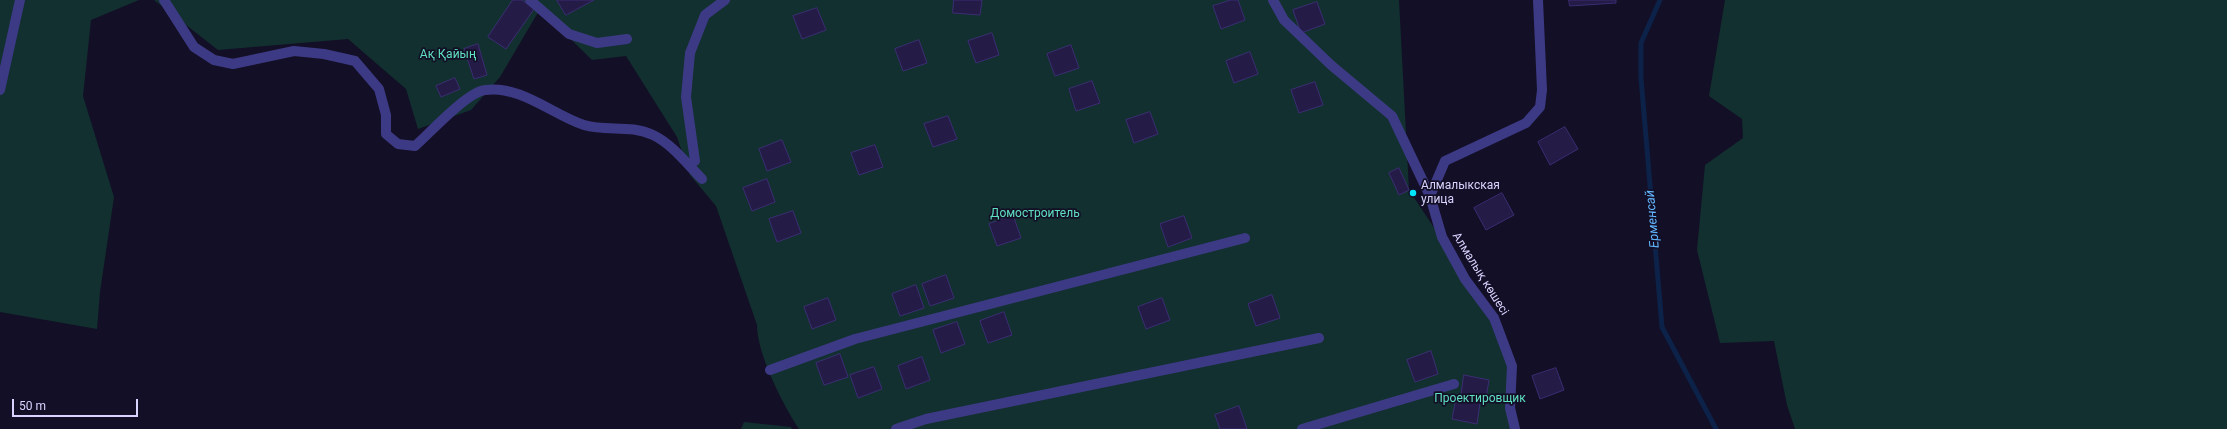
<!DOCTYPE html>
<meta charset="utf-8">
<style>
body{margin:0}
#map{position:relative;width:2227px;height:429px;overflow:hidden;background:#130f26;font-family:Roboto,sans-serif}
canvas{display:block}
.scale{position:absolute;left:12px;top:399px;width:126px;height:18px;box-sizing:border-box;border:2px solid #d9d4ff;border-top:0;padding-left:5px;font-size:12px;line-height:14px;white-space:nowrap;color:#d9d4ff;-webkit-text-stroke:3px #130f26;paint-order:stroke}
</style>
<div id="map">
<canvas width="2227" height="429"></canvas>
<div class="scale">50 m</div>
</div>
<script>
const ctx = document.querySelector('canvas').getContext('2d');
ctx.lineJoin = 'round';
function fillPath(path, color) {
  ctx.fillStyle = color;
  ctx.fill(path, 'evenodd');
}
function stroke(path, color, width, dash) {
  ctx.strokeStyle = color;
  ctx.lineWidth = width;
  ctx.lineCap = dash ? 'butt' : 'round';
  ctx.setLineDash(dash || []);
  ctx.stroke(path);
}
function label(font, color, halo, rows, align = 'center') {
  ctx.font = font + ' Roboto,sans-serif';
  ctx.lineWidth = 3.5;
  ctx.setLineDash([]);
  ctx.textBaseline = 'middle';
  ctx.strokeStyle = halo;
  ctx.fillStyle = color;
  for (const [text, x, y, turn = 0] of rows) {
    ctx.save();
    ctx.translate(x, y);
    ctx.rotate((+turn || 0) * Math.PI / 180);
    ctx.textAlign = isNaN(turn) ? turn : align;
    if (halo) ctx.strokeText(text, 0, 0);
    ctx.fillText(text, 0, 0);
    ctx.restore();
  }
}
fillPath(new Path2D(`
 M 0,0 L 139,0 L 91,20 L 83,96 L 114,197 L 100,292 L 97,329 L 0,312 Z
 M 154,0 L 1399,0 L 1409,190 L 1494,318 L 1512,366 L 1515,429 L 799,429 C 783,405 757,354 757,325 L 716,206 L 690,175 L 677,137 L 626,56 L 592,60 L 540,9 L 500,77 L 471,110 L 418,129 L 406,89 L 348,39 L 218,50 Z
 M 1725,0 L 2227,0 L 2227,429 L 1795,429 L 1787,405 L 1774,341 L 1720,343 L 1697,250 L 1705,165 L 1743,138 L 1742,119 L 1709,96 Z
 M 744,422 L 791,427 L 792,429 L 741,429 Z`), '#12302f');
stroke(new Path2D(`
 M 1660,0 L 1641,43 L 1641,78 L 1662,327 L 1716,429`), '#0c2248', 5);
const building = new Path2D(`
 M 513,0 L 522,0 L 534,9 L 506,49 L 488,37 Z
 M 557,0 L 594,0 L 566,15 Z
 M 954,0 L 982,0 L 980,15 L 953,13 Z
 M 1231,0 L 1238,0 L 1245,20 L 1221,29 L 1213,6 Z
 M 1569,0 L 1616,0 L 1616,3 L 1570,6 Z
 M 1317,2 L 1325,24 L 1301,33 L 1293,10 Z
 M 817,8 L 826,30 L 802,39 L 793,16 Z
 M 992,33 L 999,55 L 976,63 L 968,41 Z
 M 919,40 L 927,63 L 903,71 L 895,49 Z
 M 478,44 L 487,75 L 474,79 L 464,49 Z
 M 1071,45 L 1079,68 L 1055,76 L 1047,54 Z
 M 1250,52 L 1258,74 L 1234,83 L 1226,61 Z
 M 455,78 L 460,89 L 441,97 L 436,86 Z
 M 1092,81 L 1100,103 L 1076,111 L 1069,89 Z
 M 1315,82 L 1323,105 L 1299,113 L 1291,90 Z
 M 1150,112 L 1158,134 L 1134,143 L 1126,120 Z
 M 948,116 L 957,139 L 933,147 L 924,124 Z
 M 1565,127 L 1578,149 L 1550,165 L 1538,142 Z
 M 782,140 L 791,162 L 767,171 L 759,149 Z
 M 875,145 L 883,167 L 859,175 L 851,153 Z
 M 1399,168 L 1409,190 L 1399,195 L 1389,173 Z
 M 767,179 L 775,202 L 752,211 L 743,188 Z
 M 1502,193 L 1514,215 L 1486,230 L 1474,208 Z
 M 793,211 L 801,233 L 777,242 L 769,219 Z
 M 1013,215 L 1021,238 L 997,246 L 989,224 Z
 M 1184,216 L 1192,238 L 1168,247 L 1160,224 Z
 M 946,275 L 954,298 L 930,306 L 922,284 Z
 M 916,285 L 924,308 L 900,316 L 892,294 Z
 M 1272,295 L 1280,318 L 1256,326 L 1248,304 Z
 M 828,298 L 836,320 L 812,329 L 804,307 Z
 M 1162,298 L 1170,320 L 1146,329 L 1138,307 Z
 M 1004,312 L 1012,335 L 988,343 L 980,321 Z
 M 957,322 L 965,344 L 941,353 L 933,330 Z
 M 1431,351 L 1438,374 L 1415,382 L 1407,360 Z
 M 840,354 L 848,377 L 824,385 L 816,363 Z
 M 922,357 L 930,380 L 906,389 L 898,366 Z
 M 874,367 L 882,389 L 858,398 L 850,375 Z
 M 1556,368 L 1564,390 L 1540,399 L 1532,376 Z
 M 1464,375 L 1489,380 L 1485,404 L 1480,403 L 1477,424 L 1452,419 L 1456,398 L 1460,399 Z
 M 1239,406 L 1247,429 L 1220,429 L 1215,415 Z`);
fillPath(building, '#241b47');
stroke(building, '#3b2d73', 1);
stroke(new Path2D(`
 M 164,0 L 194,47 L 214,60 L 233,64 L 294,51 L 324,54 L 355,61 L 379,89 L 386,115 L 386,134 L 398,144 L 415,146 C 430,133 467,92 485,90 C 521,85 553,115 584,125 C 607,132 630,124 653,135 C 672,144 687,164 702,179
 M 530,0 L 569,34 L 597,43 L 627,39
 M 1273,0 L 1284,20 L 1331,65 L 1392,116 L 1430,196 L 1442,237 L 1465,279 L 1494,318 L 1512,366 L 1510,408 L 1515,429
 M 0,90 L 20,0
 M 695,161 L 686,97 L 690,53 L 705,15 L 725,0
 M 1430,196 L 1445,161 L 1526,123 L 1540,107 L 1542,90 L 1538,0
 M 770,370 L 855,339 L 1245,238
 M 896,429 L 926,419 L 1319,338
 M 1302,429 L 1454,384`), '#3d3a85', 10);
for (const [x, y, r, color] of [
 [1413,193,4,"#00e5ff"]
]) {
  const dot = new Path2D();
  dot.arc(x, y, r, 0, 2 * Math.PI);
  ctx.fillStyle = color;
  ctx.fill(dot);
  stroke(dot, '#130f26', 1.5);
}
label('12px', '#5fe0c0', '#130f26', [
 ["Ақ Қайың",448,55],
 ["Домостроитель",1035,214],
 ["Проектировщик",1480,399]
]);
label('12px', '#d9d4ff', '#130f26', [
 ["Алмалыкская",1421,186],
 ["улица",1421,200]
], 'left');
label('12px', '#d9d4ff', '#130f26', [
 ["Алмалық көшесі",1480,274,58]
]);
label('italic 13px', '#62b6ff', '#130f26', [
 ["Ерменсай",1653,219,-95]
]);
</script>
